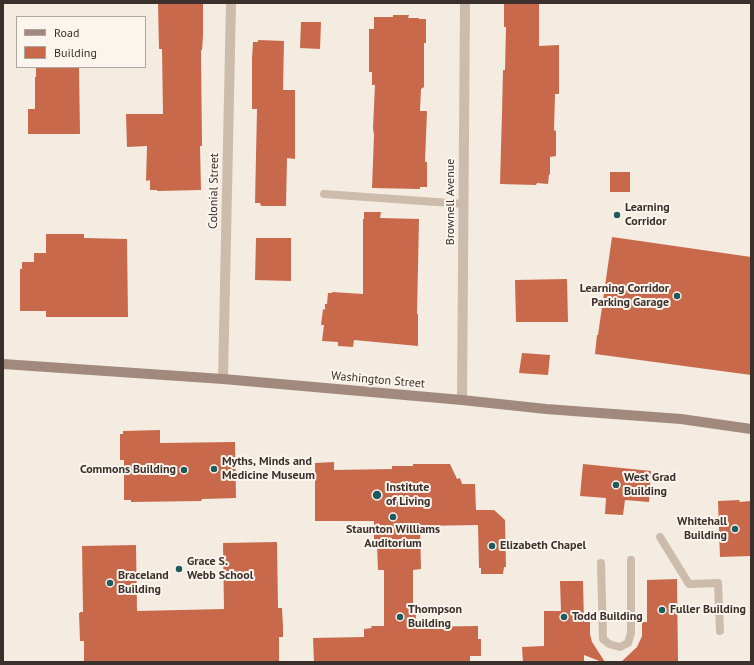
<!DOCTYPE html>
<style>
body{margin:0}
#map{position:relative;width:754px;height:665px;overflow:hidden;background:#f4ebe1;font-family:"PT Sans",sans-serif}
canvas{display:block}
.frame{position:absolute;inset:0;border:4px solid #3b302b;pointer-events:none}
.legend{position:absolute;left:16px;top:16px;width:130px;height:52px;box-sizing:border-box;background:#fbf5ee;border:1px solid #aea6a0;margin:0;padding:5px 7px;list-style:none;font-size:12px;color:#3b302b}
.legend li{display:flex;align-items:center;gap:8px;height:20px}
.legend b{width:20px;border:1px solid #aea6a0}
</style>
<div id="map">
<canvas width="754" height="665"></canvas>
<div class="frame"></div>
<ul class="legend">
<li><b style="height:5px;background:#a18a7d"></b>Road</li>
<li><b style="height:11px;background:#c8694b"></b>Building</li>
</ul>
</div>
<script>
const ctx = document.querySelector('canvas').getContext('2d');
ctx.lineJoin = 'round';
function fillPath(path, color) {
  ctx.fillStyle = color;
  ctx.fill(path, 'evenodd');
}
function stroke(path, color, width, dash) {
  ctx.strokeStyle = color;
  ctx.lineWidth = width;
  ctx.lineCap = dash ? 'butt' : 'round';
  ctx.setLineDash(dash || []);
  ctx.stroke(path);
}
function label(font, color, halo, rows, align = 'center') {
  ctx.font = font + ' "PT Sans",sans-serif';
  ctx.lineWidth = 4;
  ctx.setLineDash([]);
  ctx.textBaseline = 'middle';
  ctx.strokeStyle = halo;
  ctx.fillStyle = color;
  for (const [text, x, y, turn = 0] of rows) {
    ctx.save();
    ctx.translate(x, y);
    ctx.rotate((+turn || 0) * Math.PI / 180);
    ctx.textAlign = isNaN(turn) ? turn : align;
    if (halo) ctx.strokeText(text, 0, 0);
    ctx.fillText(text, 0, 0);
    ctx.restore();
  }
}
fillPath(new Path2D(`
 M 158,3 L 203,3 L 203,36 L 202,50 L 201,50 L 202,146 L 200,146 L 201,190 L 157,191 L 157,190 L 150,190 L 150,180 L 146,181 L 147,146 L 127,147 L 126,114 L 163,114 L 162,49 L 159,49 Z
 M 504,3 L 539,3 L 539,46 L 559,45 L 559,94 L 555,94 L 554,130 L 556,131 L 556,156 L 550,157 L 550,175 L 549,174 L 548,184 L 537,183 L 536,185 L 500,184 L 502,113 L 503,70 L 505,70 L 506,27 L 504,27 Z
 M 393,15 L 409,15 L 408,18 L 419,18 L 419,19 L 426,19 L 426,43 L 424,43 L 424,87 L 421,89 L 420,111 L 427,111 L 425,162 L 427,162 L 427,187 L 420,187 L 420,189 L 372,188 L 374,135 L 373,128 L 375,85 L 372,85 L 372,72 L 369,72 L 369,29 L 374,29 L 374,17 L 393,17 Z
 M 301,22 L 321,22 L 320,49 L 300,48 Z
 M 258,40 L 284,41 L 283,90 L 295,90 L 295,159 L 287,158 L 286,206 L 261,206 L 260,203 L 255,203 L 257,109 L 252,109 L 252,59 L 253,42 L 258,42 Z
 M 36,67 L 79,67 L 80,134 L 28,134 L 28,109 L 35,109 L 35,77 L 36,77 Z
 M 610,172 L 630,172 L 630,192 L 610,192 Z
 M 364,212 L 381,212 L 380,218 L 419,219 L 417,314 L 418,314 L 418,346 L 354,340 L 353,347 L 338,346 L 338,342 L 322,341 L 324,325 L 321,325 L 323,309 L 325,310 L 325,304 L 327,304 L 328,293 L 332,293 L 332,292 L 363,294 L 363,219 L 364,219 Z
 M 46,234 L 84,234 L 84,238 L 127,239 L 128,317 L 46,317 L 46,311 L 20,311 L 20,269 L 22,269 L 22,262 L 34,262 L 34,253 L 46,253 Z
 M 612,237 L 751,257 L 751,375 L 595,354 L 597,335 L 598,335 Z
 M 256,238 L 291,238 L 291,281 L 255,280 Z
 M 567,279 L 568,322 L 516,322 L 515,280 Z
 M 522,353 L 550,355 L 548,375 L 519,373 Z
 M 160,430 L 160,443 L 235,442 L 236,498 L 202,499 L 201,501 L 131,502 L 131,500 L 124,500 L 124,460 L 120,460 L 120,434 L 123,434 L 123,431 Z
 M 334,462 L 334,470 L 392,469 L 392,466 L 413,466 L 413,464 L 450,464 L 457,479 L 460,478 L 462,484 L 475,484 L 476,510 L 494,510 L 505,520 L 506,567 L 504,567 L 503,574 L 481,574 L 481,568 L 479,568 L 478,525 L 420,526 L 421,569 L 413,570 L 413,608 L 416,608 L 416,627 L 478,626 L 478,639 L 481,639 L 481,656 L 470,656 L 470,662 L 314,662 L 313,638 L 364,637 L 364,629 L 372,628 L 371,626 L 384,626 L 384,570 L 378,570 L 377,544 L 374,544 L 374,521 L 315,521 L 315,463 Z
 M 583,464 L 651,471 L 649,502 L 625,500 L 623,515 L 605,514 L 606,498 L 580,496 Z
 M 740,500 L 739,502 L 751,501 L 751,556 L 720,557 L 718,501 Z
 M 277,542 L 278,608 L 282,608 L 283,628 L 283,637 L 279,637 L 279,662 L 84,662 L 84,641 L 80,641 L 79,613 L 80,613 L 80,612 L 83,612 L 82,546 L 136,545 L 137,611 L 224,609 L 223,543 Z
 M 677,579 L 678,662 L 621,662 L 637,647 L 642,636 L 642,622 L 647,622 L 647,580 Z
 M 560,581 L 583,581 L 584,622 L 590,622 L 590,634 L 592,642 L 605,662 L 602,662 L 584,655 L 584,662 L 523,662 L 522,647 L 544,646 L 544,611 L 561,611 Z`), '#c8694b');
stroke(new Path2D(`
 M 324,194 L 464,204
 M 660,537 L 689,584 L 718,583 L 720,631
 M 601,563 L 603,639 L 609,644 L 620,647 L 628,643 L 631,633 L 631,560`), '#cdbbac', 8);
stroke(new Path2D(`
 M 223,379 L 231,3
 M 462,400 L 465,3`), '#cdbbac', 10);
stroke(new Path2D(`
 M 3,364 L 223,379 L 462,400 L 546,409 L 681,419 L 751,429`), '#a18a7d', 10);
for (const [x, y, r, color] of [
 [617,215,4,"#1f5a5e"],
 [677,296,4,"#1f5a5e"],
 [214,469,4,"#1f5a5e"],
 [184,470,4,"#1f5a5e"],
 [616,485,4,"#1f5a5e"],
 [377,495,5,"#1f5a5e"],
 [393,517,4,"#1f5a5e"],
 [735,529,4,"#1f5a5e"],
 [492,546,4,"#1f5a5e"],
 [179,569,4,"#1f5a5e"],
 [110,583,4,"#1f5a5e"],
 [662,610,4,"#1f5a5e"],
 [400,617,4,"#1f5a5e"],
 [564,617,4,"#1f5a5e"]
]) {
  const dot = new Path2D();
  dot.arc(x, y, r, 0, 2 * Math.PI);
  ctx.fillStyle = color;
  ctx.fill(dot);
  stroke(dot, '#fbf5ee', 1.5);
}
label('12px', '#3b302b', '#fbf5ee', [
 ["Colonial Street",214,191,-89],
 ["Brownell Avenue",451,202,-90],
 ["Washington Street",378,380,5]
]);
label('bold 12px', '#3b302b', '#fbf5ee', [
 ["Learning",625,208],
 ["Corridor",625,222],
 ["Learning Corridor",669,289,"right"],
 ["Parking Garage",669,303,"right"],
 ["Myths, Minds and",222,462],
 ["Medicine Museum",222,476],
 ["Commons Building",176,470,"right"],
 ["West Grad",624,478],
 ["Building",624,492],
 ["Institute",386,488],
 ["of Living",386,502],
 ["Whitehall",727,522,"right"],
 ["Building",727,536,"right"],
 ["Staunton Williams",393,530,"center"],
 ["Auditorium",393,544,"center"],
 ["Elizabeth Chapel",500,546],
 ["Grace S.",187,562],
 ["Webb School",187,576],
 ["Braceland",118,576],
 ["Building",118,590],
 ["Thompson",408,610],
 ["Building",408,624],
 ["Fuller Building",670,610],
 ["Todd Building",572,617]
], 'left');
</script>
